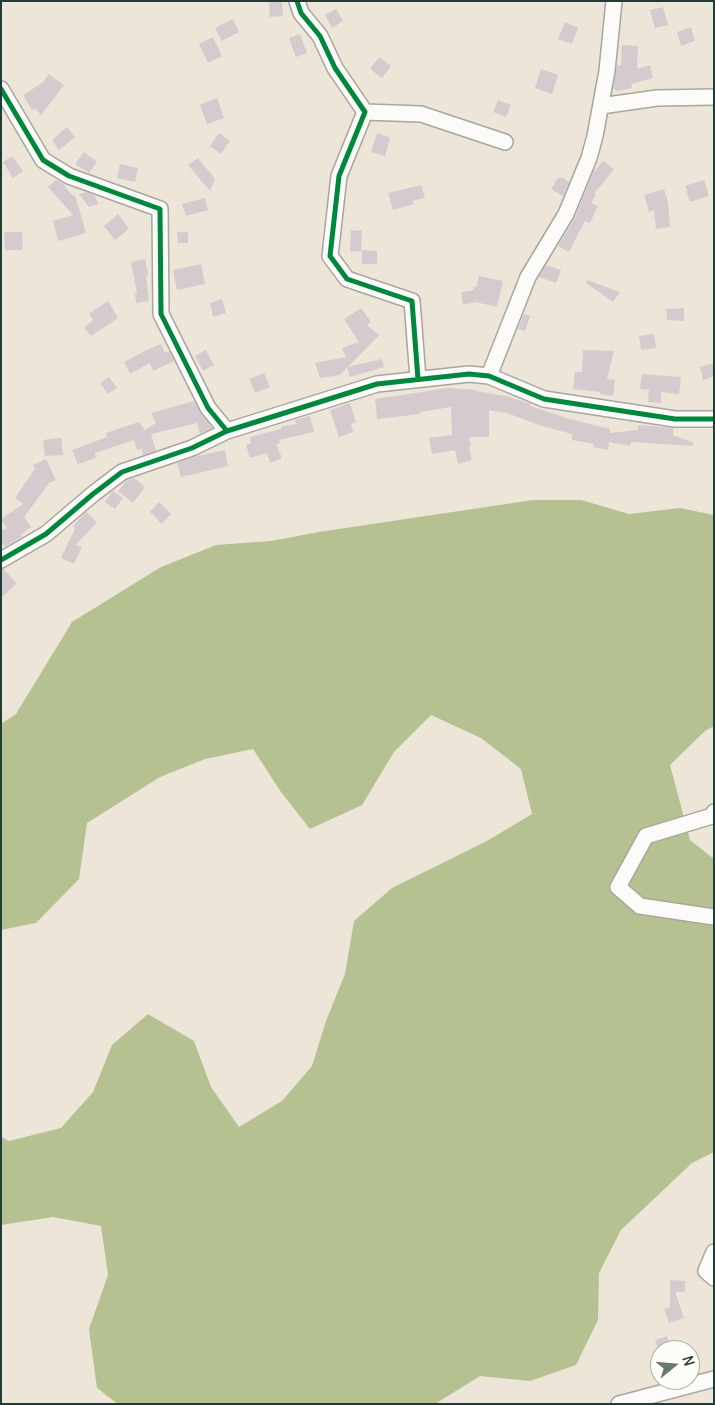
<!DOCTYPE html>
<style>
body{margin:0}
#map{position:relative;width:715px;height:1405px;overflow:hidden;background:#ece5d8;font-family:Delius,sans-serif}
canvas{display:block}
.frame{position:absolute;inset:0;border:2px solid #1f3d34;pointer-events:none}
.north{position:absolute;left:650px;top:1340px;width:50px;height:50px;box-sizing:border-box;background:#fdfcf7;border:1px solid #a4b0a9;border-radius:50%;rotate:73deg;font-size:14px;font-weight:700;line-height:20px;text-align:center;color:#1f3d34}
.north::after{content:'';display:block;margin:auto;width:18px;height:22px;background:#67786d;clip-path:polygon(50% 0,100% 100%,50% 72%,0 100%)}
</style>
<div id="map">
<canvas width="715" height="1405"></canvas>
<div class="frame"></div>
<div class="north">N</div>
</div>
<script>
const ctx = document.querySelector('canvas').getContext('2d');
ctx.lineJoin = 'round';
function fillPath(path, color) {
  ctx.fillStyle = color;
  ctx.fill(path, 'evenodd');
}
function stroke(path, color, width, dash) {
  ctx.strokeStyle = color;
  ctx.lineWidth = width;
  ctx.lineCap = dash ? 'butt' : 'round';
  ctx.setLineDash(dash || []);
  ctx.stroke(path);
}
fillPath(new Path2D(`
 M 533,500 L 581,500 L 629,514 L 680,508 L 714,515 L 714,726 L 705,731 L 670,765 L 690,840 L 714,859 L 714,1152 L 692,1163 L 621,1230 L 599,1273 L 598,1320 L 576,1365 L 530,1381 L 480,1376 L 435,1404 L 118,1404 L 97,1388 L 89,1329 L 108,1275 L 101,1226 L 53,1217 L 1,1225 L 1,1137 L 9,1141 L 61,1128 L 93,1092 L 112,1045 L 148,1014 L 194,1041 L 211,1087 L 239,1127 L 282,1101 L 312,1066 L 326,1021 L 345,974 L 354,921 L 392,888 L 487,841 L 532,814 L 521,769 L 481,738 L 431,715 L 394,752 L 362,805 L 310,829 L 281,792 L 253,749 L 205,759 L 160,777 L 87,823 L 79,879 L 36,923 L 1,930 L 1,724 L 16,714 L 72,622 L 161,567 L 216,545 L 271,541 L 319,532 Z`), '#b6c191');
fillPath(new Path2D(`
 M 269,1 L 282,1 L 283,16 L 270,17 Z
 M 663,7 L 668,25 L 655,28 L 650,10 Z
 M 336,9 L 343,21 L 332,28 L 325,15 Z
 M 233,19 L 239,32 L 222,41 L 215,28 Z
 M 565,22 L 578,28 L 572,44 L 558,39 Z
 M 691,27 L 695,41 L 681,46 L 677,32 Z
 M 300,34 L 307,53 L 296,57 L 289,38 Z
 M 213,37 L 222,56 L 208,63 L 199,44 Z
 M 622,45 L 638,46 L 637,69 L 650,65 L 653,78 L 631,84 L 632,88 L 617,91 L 613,88 L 617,66 L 621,65 Z
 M 379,57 L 391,66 L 382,78 L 370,69 Z
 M 541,69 L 558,75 L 552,94 L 535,88 Z
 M 49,74 L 64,85 L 41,115 L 35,108 L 32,110 L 23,95 L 42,83 Z
 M 217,98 L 224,118 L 207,124 L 200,105 Z
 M 498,100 L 511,105 L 506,117 L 493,112 Z
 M 67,127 L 75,137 L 59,150 L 52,140 Z
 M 219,133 L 230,141 L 221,154 L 210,146 Z
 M 377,133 L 390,137 L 385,156 L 371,152 Z
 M 84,152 L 97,162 L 89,173 L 75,164 Z
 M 12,156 L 23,171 L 13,178 L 3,162 Z
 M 198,158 L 215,179 L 210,191 L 188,165 Z
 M 603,161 L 614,169 L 594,194 L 596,195 L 591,203 L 598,206 L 590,223 L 585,221 L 569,252 L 558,246 L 575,218 L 593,173 Z
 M 120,164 L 138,168 L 135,182 L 117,178 Z
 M 558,178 L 563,178 L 569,182 L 563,196 L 551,189 Z
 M 56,180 L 62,183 L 73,196 L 75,195 L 86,233 L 58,241 L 53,221 L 73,215 L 48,187 Z
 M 704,180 L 709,196 L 690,202 L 685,186 Z
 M 421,185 L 425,198 L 413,201 L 414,204 L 393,210 L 388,193 Z
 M 664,189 L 668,202 L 670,227 L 656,229 L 654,210 L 649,212 L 644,195 Z
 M 86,192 L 95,196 L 98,204 L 89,207 L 79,194 Z
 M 205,198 L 208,210 L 186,216 L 182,204 Z
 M 118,214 L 129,229 L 115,240 L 104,226 Z
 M 351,230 L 362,231 L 361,252 L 350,251 Z
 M 4,232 L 22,232 L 23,250 L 5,250 Z
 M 177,232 L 188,232 L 188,243 L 178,243 Z
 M 362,250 L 377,251 L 377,264 L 362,264 Z
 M 145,259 L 148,275 L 146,276 L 149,301 L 136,303 L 135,293 L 137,293 L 131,262 Z
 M 201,264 L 205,284 L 177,290 L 173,270 Z
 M 546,265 L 561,270 L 556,283 L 539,277 Z
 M 479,276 L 503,281 L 497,307 L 476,302 L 463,305 L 461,292 L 474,290 L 473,287 L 476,287 Z
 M 587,280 L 620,292 L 613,302 L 586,283 Z
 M 222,299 L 226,313 L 213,317 L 210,303 Z
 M 108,301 L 118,318 L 91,336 L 84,328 L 93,320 L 89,314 Z
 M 361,308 L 371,322 L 367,325 L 379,335 L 348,367 L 382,359 L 384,367 L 350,377 L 347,367 L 340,375 L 320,378 L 315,363 L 346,357 L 342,348 L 359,342 L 344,319 Z
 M 684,308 L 684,321 L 667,320 L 666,309 Z
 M 524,314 L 530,316 L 525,331 L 518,329 Z
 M 654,334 L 656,348 L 641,350 L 639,336 Z
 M 161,344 L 165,353 L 169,351 L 174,361 L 153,371 L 150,363 L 130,374 L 124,362 L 141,353 L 143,355 L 142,352 Z
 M 206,350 L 214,365 L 203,371 L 195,356 Z
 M 583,350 L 614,351 L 607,379 L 615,380 L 613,396 L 600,394 L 600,392 L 573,389 L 575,372 L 582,372 Z
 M 714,363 L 714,376 L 703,380 L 700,367 Z
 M 264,373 L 270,387 L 255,393 L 249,379 Z
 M 642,374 L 681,377 L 679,394 L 661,392 L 661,403 L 648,402 L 649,390 L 640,389 Z
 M 109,377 L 117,388 L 108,394 L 100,383 Z
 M 448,388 L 476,390 L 476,391 L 506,396 L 528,403 L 531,404 L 530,406 L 570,419 L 610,429 L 610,433 L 638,430 L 638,425 L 673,428 L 673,435 L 694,443 L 693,446 L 631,442 L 630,446 L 609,442 L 608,450 L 593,447 L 594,444 L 572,440 L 572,434 L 539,425 L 507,413 L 489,410 L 489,437 L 469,437 L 471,447 L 469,447 L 472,460 L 458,464 L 455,450 L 432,454 L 429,438 L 452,435 L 451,407 L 420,412 L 420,414 L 377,419 L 375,399 Z
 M 194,401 L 201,414 L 212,428 L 200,434 L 197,423 L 151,434 L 156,451 L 143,455 L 142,449 L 137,450 L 134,440 L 95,453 L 96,458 L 78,464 L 72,450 L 107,437 L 106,433 L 139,422 L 145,430 L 156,423 L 151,413 Z
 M 350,403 L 356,422 L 351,424 L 353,432 L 339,437 L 330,410 Z
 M 310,416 L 314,432 L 279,440 L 280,443 L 276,444 L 282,458 L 270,463 L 267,453 L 250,458 L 246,445 L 251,443 L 250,437 L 281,429 L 281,427 L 296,424 L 295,420 Z
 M 61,438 L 63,455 L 45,456 L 43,440 Z
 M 225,450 L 228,466 L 181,477 L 177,463 L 197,456 Z
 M 46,459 L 56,480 L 49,483 L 24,517 L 31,527 L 21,535 L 22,536 L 5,547 L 1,541 L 1,531 L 7,528 L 1,519 L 23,504 L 15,498 L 35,469 L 33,465 Z
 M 134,478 L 145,487 L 133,503 L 118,491 L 126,481 Z
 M 113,491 L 123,498 L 115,509 L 105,502 Z
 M 159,502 L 171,514 L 162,524 L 150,512 Z
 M 86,512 L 97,522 L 76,545 L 82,547 L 74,564 L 61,558 L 75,529 L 73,526 Z
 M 1,569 L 3,569 L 17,583 L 1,598 Z
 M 670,1280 L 685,1281 L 685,1292 L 675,1292 L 684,1318 L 669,1323 L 664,1309 L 670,1307 Z
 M 667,1336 L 670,1347 L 659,1350 L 655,1340 Z`), '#d5cbce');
const minor = new Path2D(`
 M 297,1 L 301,13 L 320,36 L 335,68 L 365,112 L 339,176 L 330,256 L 347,279 L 412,301 L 418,379
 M 1,89 L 43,160 L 69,176 L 160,209 L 161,314 L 208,408 L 227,431
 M 601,106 L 657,98 L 714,97
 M 365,112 L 421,114 L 505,142
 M 489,376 L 528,277 L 566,214 L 589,158 L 595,136 L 607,71 L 614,1
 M 1,560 L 46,534 L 93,494 L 122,472 L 192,448 L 227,431 L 377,384 L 469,374 L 489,376 L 544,399 L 675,419 L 714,419
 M 714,812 L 712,816 L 646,836 L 618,887 L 640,906 L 714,917
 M 714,1252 L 706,1271 L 714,1278
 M 619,1404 L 714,1379`);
stroke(minor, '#a7a79e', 18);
stroke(minor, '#fcfbf9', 15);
stroke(new Path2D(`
 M 297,1 L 301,13 L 320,36 L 335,68 L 365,112 L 339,176 L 330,256 L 347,279 L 412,301 L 418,379
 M 1,89 L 43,160 L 69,176 L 160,209 L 161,314 L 208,408 L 227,431
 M 1,560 L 46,534 L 93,494 L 122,472 L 192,448 L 227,431 L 377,384 L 469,374 L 489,376 L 544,399 L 675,419 L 714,419`), '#00873e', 5);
</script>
